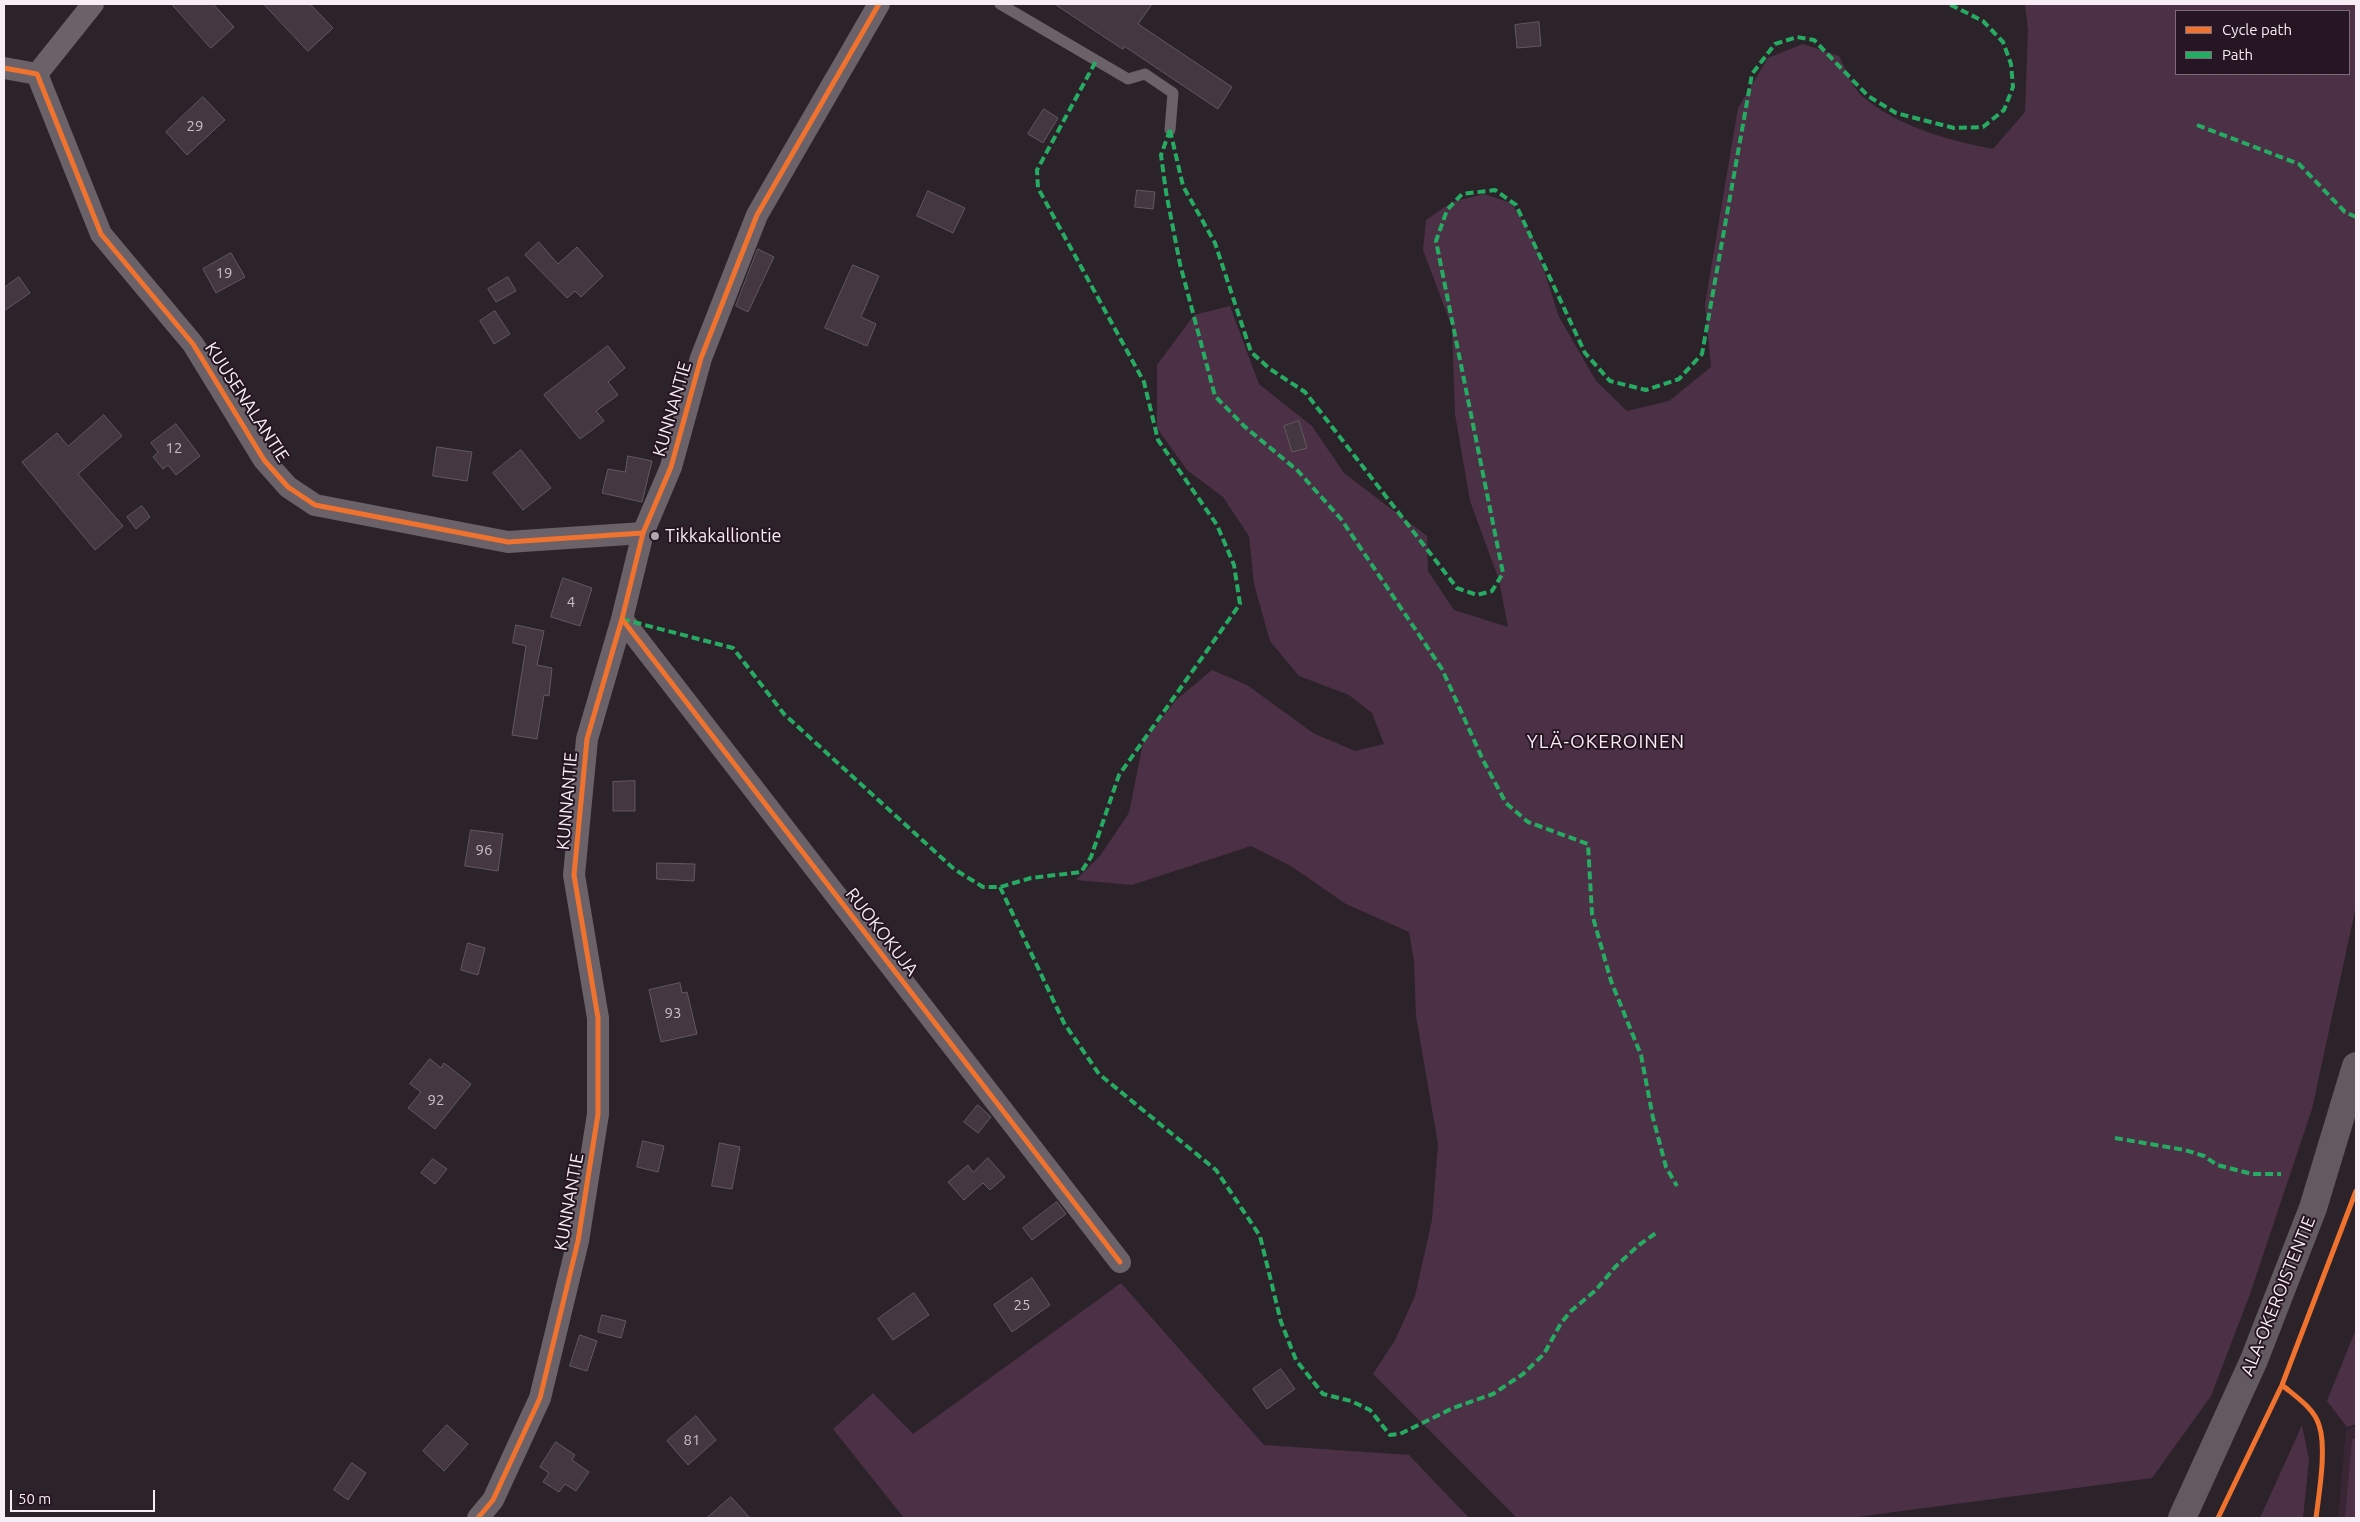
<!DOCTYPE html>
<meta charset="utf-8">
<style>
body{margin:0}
#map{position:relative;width:2360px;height:1522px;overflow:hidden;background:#2c232a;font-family:Ubuntu,sans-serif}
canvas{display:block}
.frame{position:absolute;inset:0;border:5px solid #f8ecf5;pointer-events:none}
.legend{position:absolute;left:2175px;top:10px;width:175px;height:65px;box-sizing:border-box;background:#261522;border:1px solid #7a6b76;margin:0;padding:6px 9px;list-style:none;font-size:15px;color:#f8ecf5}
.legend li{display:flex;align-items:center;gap:10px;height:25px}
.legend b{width:25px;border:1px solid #7a6b76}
.scale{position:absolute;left:10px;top:1490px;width:145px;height:22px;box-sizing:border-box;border:2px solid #f8ecf5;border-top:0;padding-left:6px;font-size:15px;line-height:18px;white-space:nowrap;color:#f8ecf5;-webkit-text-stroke:4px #261522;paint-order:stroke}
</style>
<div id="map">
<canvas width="2360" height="1522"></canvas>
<div class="frame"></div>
<ul class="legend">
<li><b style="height:6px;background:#ef722f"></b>Cycle path</li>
<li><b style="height:6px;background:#26ab63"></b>Path</li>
</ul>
<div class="scale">50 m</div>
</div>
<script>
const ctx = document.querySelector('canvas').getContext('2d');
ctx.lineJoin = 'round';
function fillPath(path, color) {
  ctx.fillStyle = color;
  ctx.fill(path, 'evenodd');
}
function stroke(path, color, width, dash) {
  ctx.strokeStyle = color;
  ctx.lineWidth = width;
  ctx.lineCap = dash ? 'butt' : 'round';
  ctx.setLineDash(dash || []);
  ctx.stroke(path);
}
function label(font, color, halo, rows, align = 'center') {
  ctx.font = font + ' Ubuntu,sans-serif';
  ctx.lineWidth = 4;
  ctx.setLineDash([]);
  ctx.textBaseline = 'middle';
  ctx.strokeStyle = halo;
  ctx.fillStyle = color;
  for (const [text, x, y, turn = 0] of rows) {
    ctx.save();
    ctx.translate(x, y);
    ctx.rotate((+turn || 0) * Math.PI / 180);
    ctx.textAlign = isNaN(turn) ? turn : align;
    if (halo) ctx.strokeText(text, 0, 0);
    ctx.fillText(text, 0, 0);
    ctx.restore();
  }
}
fillPath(new Path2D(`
 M 2356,1425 L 2356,1518 L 2338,1518 L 2346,1430 Z`), '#392534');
fillPath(new Path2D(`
 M 2025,4 L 2356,4 L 2356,906 L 2312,1109 L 2250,1294 L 2211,1396 L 2152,1478 L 1849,1518 L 1517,1518 L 1373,1374 L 1395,1340 L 1415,1296 L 1432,1220 L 1438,1144 L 1416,1016 L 1414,961 L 1409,932 L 1346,904 L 1291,866 L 1251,846 L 1132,885 L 1076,880 L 1100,856 L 1129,813 L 1143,743 L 1176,700 L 1212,670 L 1247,685 L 1313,733 L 1355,751 L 1384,744 L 1372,713 L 1349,695 L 1299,676 L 1270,641 L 1254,584 L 1249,536 L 1223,497 L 1187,470 L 1157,428 L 1157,365 L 1194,315 L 1230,306 L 1259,384 L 1312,426 L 1344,473 L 1427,536 L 1428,571 L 1454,610 L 1508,627 L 1499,580 L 1470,501 L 1455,414 L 1452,327 L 1423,250 L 1426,220 L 1452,202 L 1484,194 L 1511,203 L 1534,239 L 1559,317 L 1596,381 L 1627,411 L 1669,401 L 1711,367 L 1705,304 L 1738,108 L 1768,58 L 1803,44 L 1839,56 C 1845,68 1852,87 1862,96 C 1898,127 1948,140 1993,149 L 2025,112 L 2028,30 ZM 2176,11 L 2349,11 L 2349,74 L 2176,74 Z
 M 1121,1283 L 1264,1445 L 1409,1455 L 1469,1518 L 904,1518 L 833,1429 L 873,1393 L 913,1434 Z
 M 2356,1329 L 2356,1424 L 2347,1427 L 2327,1401 Z
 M 2302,1425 L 2309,1460 L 2303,1518 L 2260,1518 Z
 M 2356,1438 L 2356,1518 L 2345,1518 L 2352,1439 Z`), '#4c3046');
const building = new Path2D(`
 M 172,4 L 213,4 L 234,27 L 211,48 Z
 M 264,4 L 310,4 L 333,28 L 308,51 Z
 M 1055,4 L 1152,4 L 1138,24 L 1232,87 L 1218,109 L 1124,46 L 1123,49 Z
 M 1539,22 L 1541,46 L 1517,48 L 1515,25 Z
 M 203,97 L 225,120 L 187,155 L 166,132 Z
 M 1044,109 L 1058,118 L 1043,143 L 1028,134 Z
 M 1137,190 L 1155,192 L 1153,209 L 1135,207 Z
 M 928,191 L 965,208 L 953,233 L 917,216 Z
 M 539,242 L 558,264 L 577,247 L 603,276 L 581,297 L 575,291 L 567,298 L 525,255 Z
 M 758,249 L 774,257 L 748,312 L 736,306 Z
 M 231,253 L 245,277 L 216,293 L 203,269 Z
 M 853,265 L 879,276 L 861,317 L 876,324 L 867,346 L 825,328 Z
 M 19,277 L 30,293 L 4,311 L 4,288 Z
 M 508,277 L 516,291 L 496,302 L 488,289 Z
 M 495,311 L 510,334 L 494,344 L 480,321 Z
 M 608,346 L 625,368 L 608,382 L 618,395 L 596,411 L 604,421 L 580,439 L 544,395 Z
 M 104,415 L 122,436 L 78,474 L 123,526 L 95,550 L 22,462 L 57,433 L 68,446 Z
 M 1299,421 L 1307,448 L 1292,452 L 1284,426 Z
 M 176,424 L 200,456 L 176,475 L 168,465 L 163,469 L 153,457 L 158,452 L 151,443 Z
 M 437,447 L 472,452 L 467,481 L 433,476 Z
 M 521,450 L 551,488 L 523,510 L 493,473 Z
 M 628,456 L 652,461 L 642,502 L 602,493 L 608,469 L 625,472 Z
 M 142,506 L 150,517 L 136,529 L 127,517 Z
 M 563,578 L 592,588 L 580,626 L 551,617 Z
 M 516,625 L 544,631 L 537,665 L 552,668 L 549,696 L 544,695 L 537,739 L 512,735 L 526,646 L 513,643 Z
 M 635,781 L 635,811 L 613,811 L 613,782 Z
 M 471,830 L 503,834 L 498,871 L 465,866 Z
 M 657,863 L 695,864 L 694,881 L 657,879 Z
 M 468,943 L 485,948 L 478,975 L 461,970 Z
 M 680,983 L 682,993 L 687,992 L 697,1034 L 661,1042 L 649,990 Z
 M 430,1059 L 441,1068 L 444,1063 L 471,1084 L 435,1129 L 408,1108 L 421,1092 L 410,1084 Z
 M 978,1105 L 991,1117 L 978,1133 L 964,1122 Z
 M 643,1141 L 664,1146 L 658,1172 L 637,1167 Z
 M 720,1143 L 740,1147 L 732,1189 L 712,1186 Z
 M 988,1158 L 1005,1177 L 990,1190 L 983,1183 L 964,1200 L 948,1182 L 968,1165 L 973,1172 Z
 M 433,1159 L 447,1169 L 435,1184 L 421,1173 Z
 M 1057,1202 L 1066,1214 L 1032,1240 L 1023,1228 Z
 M 1032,1278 L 1050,1305 L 1012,1332 L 994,1305 Z
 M 914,1293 L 929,1315 L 893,1340 L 878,1319 Z
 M 602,1315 L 626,1321 L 621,1338 L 598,1332 Z
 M 580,1335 L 597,1341 L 587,1371 L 570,1366 Z
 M 1281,1369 L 1295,1389 L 1267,1409 L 1253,1389 Z
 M 696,1416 L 716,1440 L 688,1465 L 667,1441 Z
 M 447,1425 L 468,1444 L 444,1471 L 423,1451 Z
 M 556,1442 L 575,1455 L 572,1460 L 589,1472 L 576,1491 L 565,1484 L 559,1492 L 543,1482 L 549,1473 L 540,1467 Z
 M 352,1463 L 366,1473 L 348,1500 L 334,1490 Z
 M 731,1497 L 750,1518 L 707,1518 Z`);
fillPath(building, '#453742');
stroke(building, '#61595f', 1);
stroke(new Path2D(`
 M 1000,4 L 1128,79 L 1145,74 L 1173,93 L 1170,130`), '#6b6168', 11);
stroke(new Path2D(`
 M 4,68 L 37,74 L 101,234 L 193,344 L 264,460 L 288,487 L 315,505 L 508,542 L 643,533
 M 37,74 L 93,4
 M 622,619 L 1120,1262
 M 478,1518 L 493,1500 L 540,1398 L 578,1241 L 598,1114 L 598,1018 L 574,875 L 587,739 L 622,619 L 643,533 L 671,467 L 701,358 L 757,215 L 879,4`), '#6b6168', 22);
stroke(new Path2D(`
 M 2182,1518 L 2254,1360 L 2313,1208 L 2356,1066`), '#635961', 28);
stroke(new Path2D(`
 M 2197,125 L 2299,164 L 2345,212 L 2356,217
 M 1170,130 L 1183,186 L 1215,243 L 1251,352 L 1270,369 L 1305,392 L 1457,588 L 1477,595 L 1492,591 L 1503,573 L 1436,241 L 1447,210 L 1462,194 L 1495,190 L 1516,205 L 1585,353 L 1610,381 L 1646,390 L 1679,379 L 1702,354 L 1752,74 L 1775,44 L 1797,37 L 1814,40 L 1868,96 L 1896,113 L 1954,128 L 1983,127 L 2004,110 L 2013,87 L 2011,64 L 2003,42 L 1983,21 L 1949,4
 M 1170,130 L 1161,155 L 1166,192 L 1180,264 L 1215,396 L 1244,426 L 1298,471 L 1341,519 L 1442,669 L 1483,760 L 1506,803 L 1528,822 L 1588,844 L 1592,914 L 1611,981 L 1641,1055 L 1653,1118 L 1666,1167 L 1677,1186
 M 622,619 L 733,648 L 784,714 L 954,869 L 983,887 L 1000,887 L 1031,878 L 1081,872 L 1091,857 L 1119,775 L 1240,604 L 1234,565 L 1217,525 L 1158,440 L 1144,382 L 1038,188 L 1037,170 L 1096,61
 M 1000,887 L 1064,1023 L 1099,1074 L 1216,1170 L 1260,1236 L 1281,1322 L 1296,1360 L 1323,1394 L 1351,1401 L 1370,1410 L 1390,1435 L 1400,1434 L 1453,1408 L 1493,1394 L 1523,1374 L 1544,1354 L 1561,1323 L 1571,1311 L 1596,1290 L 1615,1267 L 1639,1245 L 1656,1233
 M 2115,1138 L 2185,1150 L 2204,1156 L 2217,1165 L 2252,1174 L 2281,1174`), '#26ab63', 4, [8, 4]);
stroke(new Path2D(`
 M 4,68 L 37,74 L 101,234 L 193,344 L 264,460 L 288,487 L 315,505 L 508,542 L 643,533
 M 622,619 L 1120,1262
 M 2282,1385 C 2295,1396 2314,1408 2319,1425 C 2327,1448 2319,1493 2316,1518
 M 478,1518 L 493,1500 L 540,1398 L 578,1241 L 598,1114 L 598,1018 L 574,875 L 587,739 L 622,619 L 643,533 L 671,467 L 701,358 L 757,215 L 879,4
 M 2218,1518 L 2282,1385 L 2356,1191`), '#ef722f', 5);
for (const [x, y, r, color] of [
 [655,536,5,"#b1a6ae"]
]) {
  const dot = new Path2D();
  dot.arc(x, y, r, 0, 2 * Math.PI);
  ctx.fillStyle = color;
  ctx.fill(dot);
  stroke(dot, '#261522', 2);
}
label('15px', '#cbbfc8', null, [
 ["29",195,126],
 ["19",224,273],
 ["12",174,448],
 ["4",571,602],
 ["96",484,850],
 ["93",673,1013],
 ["92",436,1100],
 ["25",1022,1305],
 ["81",692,1440]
]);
label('18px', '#f8ecf5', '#261522', [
 ["KUUSENALANTIE",247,402,57],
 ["KUNNANTIE",672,409,-74],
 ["KUNNANTIE",567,801,-85],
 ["RUOKOKUJA",882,932,52],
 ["KUNNANTIE",569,1202,-80],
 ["ALA-OKEROISTENTIE",2278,1296,-68]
]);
label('18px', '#f8ecf5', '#261522', [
 ["Tikkakalliontie",665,536]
], 'left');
ctx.letterSpacing = '1px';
label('19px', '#f8ecf5', '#261522', [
 ["YLÄ-OKEROINEN",1606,742]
]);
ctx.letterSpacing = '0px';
</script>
